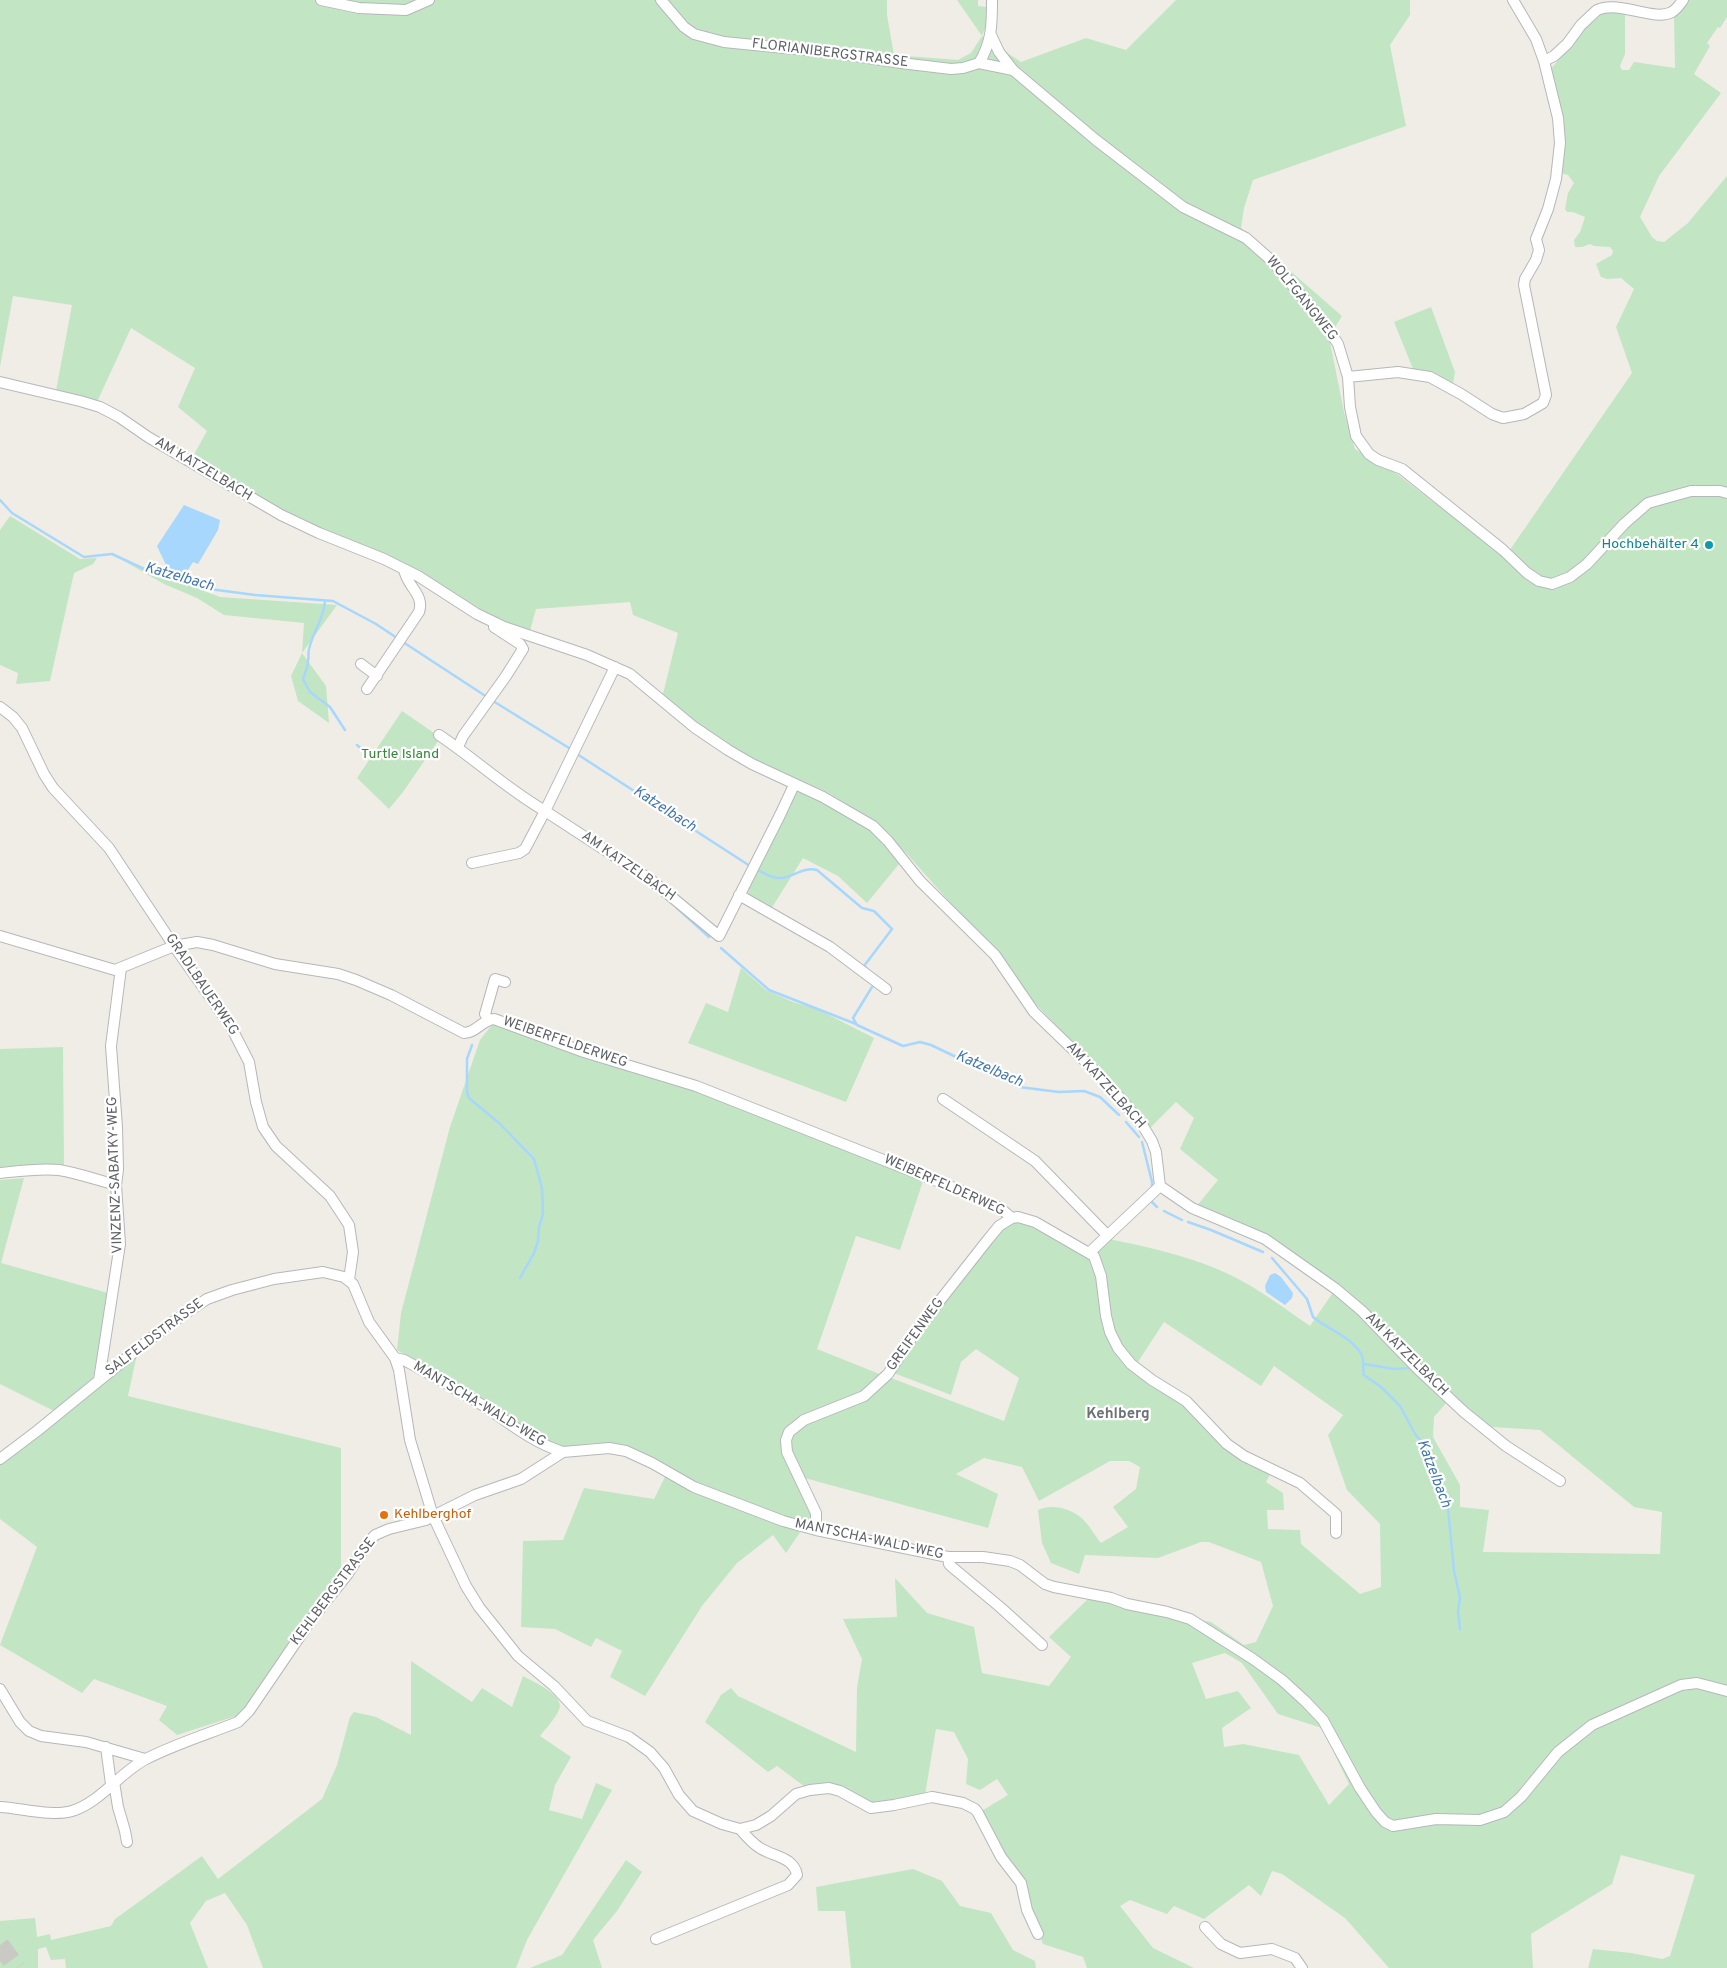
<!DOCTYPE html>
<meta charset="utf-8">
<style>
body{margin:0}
canvas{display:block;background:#efede5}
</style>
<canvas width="1727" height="1968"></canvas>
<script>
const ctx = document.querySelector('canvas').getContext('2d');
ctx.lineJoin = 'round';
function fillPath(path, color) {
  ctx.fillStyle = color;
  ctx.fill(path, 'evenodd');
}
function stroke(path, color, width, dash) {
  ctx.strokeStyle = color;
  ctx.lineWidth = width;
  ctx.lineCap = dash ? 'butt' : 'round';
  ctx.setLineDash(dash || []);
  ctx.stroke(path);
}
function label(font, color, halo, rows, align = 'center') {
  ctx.font = font + ' Overpass,sans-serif';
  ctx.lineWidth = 4.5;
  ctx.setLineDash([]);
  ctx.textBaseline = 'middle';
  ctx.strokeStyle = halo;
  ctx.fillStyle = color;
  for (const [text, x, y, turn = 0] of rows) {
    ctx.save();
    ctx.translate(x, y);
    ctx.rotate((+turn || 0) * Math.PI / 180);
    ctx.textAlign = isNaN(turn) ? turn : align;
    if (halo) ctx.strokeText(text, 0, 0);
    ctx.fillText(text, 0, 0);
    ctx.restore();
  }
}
fillPath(new Path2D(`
 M 0,0 L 887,0 L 887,15 L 894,55 L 958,60 L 971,53 L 982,36 L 957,0 L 978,0 L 978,6 L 988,7 L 987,23 L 982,36 L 1021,62 L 1086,38 L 1126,50 L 1176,0 L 1410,0 L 1410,15 L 1390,45 L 1406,126 L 1253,180 L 1244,208 L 1241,228 L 1342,316 L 1329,337 L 1344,412 L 1355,449 L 1397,474 L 1505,557 L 1632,373 L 1616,327 L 1634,289 L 1621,278 L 1607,279 L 1601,277 L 1596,264 L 1612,255 L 1613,251 L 1610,247 L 1594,246 L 1590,244 L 1582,247 L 1575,247 L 1574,240 L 1580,232 L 1585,217 L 1573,212 L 1567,212 L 1565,209 L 1568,193 L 1574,183 L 1568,175 L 1557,172 L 1560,143 L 1549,71 L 1584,30 L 1604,12 L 1625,12 L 1625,54 L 1620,66 L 1622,70 L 1629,70 L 1634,62 L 1675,68 L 1674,16 L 1688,0 L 1727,0 L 1727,17 L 1720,28 L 1718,27 L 1707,43 L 1710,46 L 1694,74 L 1721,93 L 1659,176 L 1640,217 L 1652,237 L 1657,241 L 1664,242 L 1688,223 L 1727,176 L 1727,1968 L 1588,1968 L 1593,1949 L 1631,1953 L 1662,1959 L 1670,1956 L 1695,1875 L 1621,1855 L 1612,1884 L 1531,1934 L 1533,1968 L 1389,1968 L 1345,1918 L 1282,1874 L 1272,1871 L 1261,1896 L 1249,1885 L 1204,1919 L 1174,1906 L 1167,1914 L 1130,1900 L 1120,1906 L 1153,1948 L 1194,1968 L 1087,1968 L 1083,1957 L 1043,1944 L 1029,1908 L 980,1812 L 1008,1795 L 997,1779 L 980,1790 L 966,1784 L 968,1759 L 954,1732 L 936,1729 L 925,1795 L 893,1804 L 872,1803 L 847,1790 L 823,1783 L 805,1787 L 777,1766 L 768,1772 L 705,1722 L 721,1695 L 731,1688 L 738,1696 L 856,1752 L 857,1687 L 862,1659 L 843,1619 L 897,1617 L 895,1578 L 927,1613 L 974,1627 L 982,1673 L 1049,1686 L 1071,1657 L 1049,1637 L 1090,1597 L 1120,1605 L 1211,1622 L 1244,1645 L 1256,1642 L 1273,1606 L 1261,1562 L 1209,1542 L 1201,1542 L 1158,1558 L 1085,1555 L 1079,1574 L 1051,1563 L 1042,1543 L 1038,1510 C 1050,1504 1067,1507 1079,1516 C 1088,1522 1094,1535 1101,1543 L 1128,1527 L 1113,1507 L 1136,1489 L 1140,1467 L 1129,1461 L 1110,1461 L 1039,1501 L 1022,1467 L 984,1458 L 956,1474 L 998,1494 L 988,1528 L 801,1477 C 796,1466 787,1452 790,1440 C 795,1421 835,1416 850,1407 C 865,1399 878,1389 891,1378 L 1004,1421 L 1019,1378 L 976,1349 L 961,1362 L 951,1395 L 894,1373 L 922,1330 L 1004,1227 L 1012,1221 L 1022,1220 L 1090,1256 L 1120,1356 L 1177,1399 L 1224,1446 L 1272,1471 L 1266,1482 L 1283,1493 L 1284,1510 L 1267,1510 L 1268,1529 L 1300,1530 L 1301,1544 L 1360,1594 L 1381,1587 L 1380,1524 L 1347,1490 L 1328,1435 L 1343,1415 L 1274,1366 L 1261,1386 L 1164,1322 L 1136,1365 L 1124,1351 L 1113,1331 L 1095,1252 L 1109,1239 C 1153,1248 1203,1259 1242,1281 C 1266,1294 1288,1311 1310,1326 L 1336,1288 L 1265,1239 L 1196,1207 L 1218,1180 L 1180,1149 L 1194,1118 L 1176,1102 L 1150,1128 L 1124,1096 L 1028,996 L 989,946 L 907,854 L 875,822 L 829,793 L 751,758 L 701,727 L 663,694 L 678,633 L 633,615 L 630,602 L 536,609 L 530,631 L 495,618 L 439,584 L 273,508 L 192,458 L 207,431 L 178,407 L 195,368 L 131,328 L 97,402 L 56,391 L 72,305 L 13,296 L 0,367 ZM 1447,1402 L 1475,1426 L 1540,1430 L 1634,1507 L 1662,1512 L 1660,1554 L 1483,1552 L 1489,1510 L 1460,1507 L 1460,1485 L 1433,1437 L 1434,1417 ZM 1225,1653 L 1242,1663 L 1278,1714 L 1322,1728 L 1349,1784 L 1329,1805 L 1299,1755 L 1243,1744 L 1224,1747 L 1222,1728 L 1251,1708 L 1238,1691 L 1206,1699 L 1192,1663 Z
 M 1431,307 L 1455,372 L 1453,384 L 1413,369 L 1394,322 Z
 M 10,516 L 80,559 L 97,558 L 93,564 L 74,573 L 50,681 L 16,684 L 18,673 L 0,665 L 0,530 Z
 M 124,561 L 220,597 L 337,605 L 302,653 L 326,686 L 329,723 L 298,701 L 291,676 L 302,653 L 304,623 L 224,615 L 197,598 L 164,584 Z
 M 402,711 L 434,733 L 435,739 L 438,741 L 403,792 L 389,809 L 357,778 Z
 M 798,790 L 861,822 L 904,858 L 867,903 L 838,876 L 803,858 L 771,909 L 749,897 L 748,888 Z
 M 741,968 L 766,990 L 793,1002 L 817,1009 L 874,1038 L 846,1102 L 688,1043 L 706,1003 L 728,1012 Z
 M 495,1021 L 646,1072 L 924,1178 L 900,1250 L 856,1236 L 817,1349 L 882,1375 L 860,1393 L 803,1415 L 788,1426 L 782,1439 L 810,1510 L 810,1518 L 806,1522 L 777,1515 L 699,1485 L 622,1446 L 594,1443 L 565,1447 L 543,1440 L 502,1413 L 397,1350 L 401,1313 L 450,1127 L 480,1040 Z
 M 63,1047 L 64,1166 L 26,1165 L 0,1167 L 0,1049 Z
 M 24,1178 L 1,1263 L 108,1293 L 93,1378 L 54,1411 L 0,1384 L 0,1180 Z
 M 137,1354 L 128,1396 L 341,1448 L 341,1573 L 239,1715 L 177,1735 L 159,1720 L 167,1706 L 94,1679 L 82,1693 L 0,1645 L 37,1547 L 0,1519 L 0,1460 Z
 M 666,1475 L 756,1516 L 801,1531 L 786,1553 L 773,1535 L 737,1563 L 702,1606 L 645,1696 L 610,1677 L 622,1651 L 596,1638 L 591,1647 L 555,1629 L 521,1627 L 523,1541 L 563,1540 L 584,1488 L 654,1499 Z
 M 411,1661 L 472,1702 L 482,1688 L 512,1707 L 523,1676 C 533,1682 566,1695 559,1710 C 555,1719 546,1728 540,1736 L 571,1757 L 555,1785 L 549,1810 L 582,1819 L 596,1783 L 612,1790 L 527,1940 L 516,1968 L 263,1968 L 247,1925 L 225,1893 L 206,1901 L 190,1923 L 208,1968 L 66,1968 L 65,1959 L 51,1960 L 46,1947 L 38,1949 L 38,1968 L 0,1968 L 0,1921 L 35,1918 L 37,1937 L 50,1934 L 51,1940 L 111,1926 L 115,1919 L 202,1856 L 218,1879 L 322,1799 L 337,1765 L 350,1717 L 354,1712 L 376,1717 L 411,1735 Z
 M 626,1860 L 642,1872 L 617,1911 L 593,1940 L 602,1968 L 530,1968 L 562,1955 Z
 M 913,1869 L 942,1881 L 960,1906 L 991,1913 L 1013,1950 L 1035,1961 L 1036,1968 L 851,1968 L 845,1911 L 818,1911 L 816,1887 Z`), '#c2e6c3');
fillPath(new Path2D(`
 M 184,505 L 220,520 L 218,530 L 198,564 L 193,562 L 184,576 L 167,567 L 157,546 Z
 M 1275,1273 L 1281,1277 L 1293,1293 L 1292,1298 L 1285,1305 L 1266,1292 L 1265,1286 L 1270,1275 Z`), '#a7d7fd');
stroke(new Path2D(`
 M 0,500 L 12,513 L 84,557 L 112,554 L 153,573 L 202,588 L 255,595 L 333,601 L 376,624 L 397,638
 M 325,601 C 324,619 313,631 309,649 C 308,653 309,656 308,661 C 308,667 305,673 303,679 L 310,692 L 330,707 L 345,730
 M 403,642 L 487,697
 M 493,701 L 569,748
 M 357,745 L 365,752
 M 577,754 L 750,866
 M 758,870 C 763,872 768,876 773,877 C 790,882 800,866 817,870 L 862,908 L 874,911 L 892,929 L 864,966 L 867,969
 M 677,908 L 709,937
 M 721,948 L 769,990 L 856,1024
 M 872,987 L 853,1018 L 857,1025 L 903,1046 L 920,1042 L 931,1045 L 1019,1087 L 1059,1092 L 1084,1091 L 1100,1097 L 1119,1115
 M 472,1045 L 467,1059 L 467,1092 L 469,1098 L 500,1124 L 534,1159 L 542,1188 L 543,1214 L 539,1227 L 538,1241 L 534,1253 L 520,1278
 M 1126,1122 L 1139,1137
 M 1142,1142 L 1152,1182 L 1152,1187
 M 1151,1201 L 1157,1207
 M 1164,1211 L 1182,1220
 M 1188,1222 L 1211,1230 L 1263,1252
 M 1272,1258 L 1307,1299 L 1313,1317 C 1327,1329 1353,1337 1362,1356 C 1365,1362 1362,1369 1364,1375 L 1381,1387 L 1400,1406 L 1415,1434 L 1426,1447 L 1437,1474 L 1448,1509 L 1454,1571 L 1460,1597 L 1458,1612 L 1460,1629
 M 1364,1364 L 1394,1369 L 1412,1368`), '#a7d7fd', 2.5);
stroke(new Path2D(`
 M 0,1945 L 17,1968`), '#cacac5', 19, [19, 9]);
const street = new Path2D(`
 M 321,0 L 359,8 L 406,10 L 429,0
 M 661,0 L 684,27 L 694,34 L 724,42 L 835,53 L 901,63 L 951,69 L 963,68 L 979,63 L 1013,70
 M 991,35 L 999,52 L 1013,70 L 1096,140 L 1183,207 L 1246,238 L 1272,261 L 1325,324 L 1338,344 L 1348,377 L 1350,407 L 1356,436 L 1369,454 L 1378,460 L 1402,469 L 1503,550 L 1527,573 L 1539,581 L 1552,584 L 1570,577 L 1587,564 L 1624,524 L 1648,503 L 1691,491 L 1720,491 L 1727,493
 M 1544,61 L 1554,56 L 1567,44 L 1581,25 L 1597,10 C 1621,0 1653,22 1672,12 C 1677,9 1680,4 1683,0
 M 979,63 C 992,42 992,24 992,0
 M 1348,377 L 1398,372 L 1430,377 L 1461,394 L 1492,414 L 1503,418 L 1524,414 L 1543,403 L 1546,395 L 1524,285 L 1525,279 L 1536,260 L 1539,250 L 1536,239 L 1548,209 L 1556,179 L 1560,143 L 1558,118 L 1544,61 L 1536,39 L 1513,0
 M 0,382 L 80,401 L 100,407 L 119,417 L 148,437 L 281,515 L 319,533 L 384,559 L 418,576 L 477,614 L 504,627 L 587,655 L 630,674 L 694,727 L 728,750 L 752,764 L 823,797 L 873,826 L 888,841 L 920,881 L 995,955 L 1034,1012 L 1092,1068 L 1122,1100 L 1143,1126 L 1152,1141 L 1156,1152 L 1160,1186 L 1192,1208 L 1265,1239 L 1336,1289 L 1362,1311 L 1417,1368 L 1464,1412 L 1506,1446 L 1560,1481
 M 361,664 L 377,676
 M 615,667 L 545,811 L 651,880 L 719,936 L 780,815 L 794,785
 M 367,689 L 419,612 C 425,594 406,586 404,569
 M 0,707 L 13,717 L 22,728 L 44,774 L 53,788 L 109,848 L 174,946 L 230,1025 L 249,1062 L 256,1102 L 263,1127 L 276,1146 L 330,1196 L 349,1225 L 353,1252 L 349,1280
 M 439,735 C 475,759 507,789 545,811 L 525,849 L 519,853 L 472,863
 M 458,747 L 463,736 L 506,676 L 523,649 L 520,644 L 494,627
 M 739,895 L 830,947 L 886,989
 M 0,936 L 115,970 L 174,946 L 197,942 L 213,945 L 275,964 L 338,974 L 356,980 L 391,995 L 464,1033 C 476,1033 482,1020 494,1019 L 584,1052 L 696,1086 L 962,1191 L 1000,1208 L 1012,1218
 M 488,1019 L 485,1014 L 495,979 L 505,982
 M 943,1099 L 1035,1161 L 1107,1235
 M 0,1173 C 19,1171 40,1168 59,1170 C 78,1173 97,1180 116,1185
 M 1090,1252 L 1160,1186
 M 395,1358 L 404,1360 C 432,1375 460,1391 487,1408 C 512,1425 534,1443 563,1452
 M 99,1380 L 120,1244 L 116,1185 L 118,1170 L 117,1127 L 111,1046 L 121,968
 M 0,1459 L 37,1431 L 165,1327 L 207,1299 L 232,1290 L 274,1279 L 323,1272 L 344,1277 L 353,1284 L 369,1322 L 395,1358 L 399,1370 L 410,1440 L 433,1516 L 475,1495 L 521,1479 L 563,1452 L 609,1448 L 626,1451 L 652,1463 L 694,1487 L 783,1521 L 816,1530 L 948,1557 L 983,1557 L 1010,1561 L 1020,1565 L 1045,1584 L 1054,1587 L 1111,1598 L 1127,1604 L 1167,1612 L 1190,1619 L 1253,1659 L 1282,1680 L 1306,1702 L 1323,1720 L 1360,1788 L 1376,1812 L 1385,1822 L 1393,1826 L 1436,1819 L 1480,1820 L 1504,1812 L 1521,1797 L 1558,1752 L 1592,1725 L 1681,1685 L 1697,1683 L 1727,1691
 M 816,1530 L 816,1513 L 787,1452 L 786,1440 L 789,1432 L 804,1420 L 864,1396 L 888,1374 L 916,1331 L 986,1242 L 999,1226 L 1012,1218 L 1018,1217 L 1035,1222 L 1094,1256 L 1101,1276 L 1106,1316 L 1110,1332 L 1118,1348 L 1131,1364 L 1152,1380 L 1186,1401 L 1227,1444 L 1244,1456 L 1300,1483 L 1336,1514 L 1336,1533
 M 948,1557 L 949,1564 L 952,1567 L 1000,1607 L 1042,1645
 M 0,1689 L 20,1722 L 29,1731 L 41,1736 L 86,1742 L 145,1759
 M 106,1747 L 111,1784
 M 114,1782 L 118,1807 L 125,1831 L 127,1842
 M 0,1807 C 21,1808 52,1817 72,1811 C 101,1802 119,1773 146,1759 C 175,1744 208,1734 238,1722 L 249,1711 L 311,1620 L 347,1575 L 367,1544 L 375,1535 L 389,1529 L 426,1520 L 433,1516 L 466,1586 L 479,1607 L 518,1656 L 554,1686 L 587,1721 L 629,1737 L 650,1752 L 664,1768 L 679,1795 L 693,1811 L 722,1824 L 740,1829 L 756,1825 L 771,1816 L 796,1794 L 810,1790 L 829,1788 L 840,1791 L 871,1808 L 894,1805 L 932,1797 L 963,1803 L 975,1809 L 978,1813 L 1001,1857 L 1021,1883 L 1027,1910 L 1038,1934
 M 1205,1927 L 1221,1944 L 1240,1953 L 1272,1949 L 1295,1958 L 1302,1968
 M 656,1939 L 788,1885 L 797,1875 C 794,1857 774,1857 760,1848 C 753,1844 746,1836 740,1829`);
stroke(street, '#b6b7bc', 12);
stroke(street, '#fff', 10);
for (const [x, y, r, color] of [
 [1709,545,5,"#0f9aa8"],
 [384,1515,5,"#e8710a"]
]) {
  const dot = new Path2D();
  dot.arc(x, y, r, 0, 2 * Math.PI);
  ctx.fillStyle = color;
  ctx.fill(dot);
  stroke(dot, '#fff', 2);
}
label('14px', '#5d6165', '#fff', [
 ["FLORIANIBERGSTRASSE",830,54,7],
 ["WOLFGANGWEG",1301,299,51],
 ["AM KATZELBACH",203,470,31],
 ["AM KATZELBACH",628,867,35],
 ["GRADLBAUERWEG",201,985,56],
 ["WEIBERFELDERWEG",565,1043,19],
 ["AM KATZELBACH",1105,1086,48],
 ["VINZENZ-SABATKY-WEG",116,1175,-92],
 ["WEIBERFELDERWEG",944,1186,24],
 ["GREIFENWEG",916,1335,-54],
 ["SALFELDSTRASSE",155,1338,-37],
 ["AM KATZELBACH",1406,1355,45],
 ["MANTSCHA-WALD-WEG",479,1405,31],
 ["MANTSCHA-WALD-WEG",869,1540,12],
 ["KEHLBERGSTRASSE",334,1592,-53]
]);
label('14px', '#0d838f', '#fff', [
 ["Hochbehälter 4",1699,545]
], 'right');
label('14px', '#36833b', '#fff', [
 ["Turtle Island",400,755]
]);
label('14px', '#c56008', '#fff', [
 ["Kehlberghof",394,1515]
], 'left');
label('italic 15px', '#4377af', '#fff', [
 ["Katzelbach",179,578,16],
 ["Katzelbach",664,810,33],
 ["Katzelbach",989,1070,23],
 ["Katzelbach",1433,1474,69]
]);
label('bold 15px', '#6e7277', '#fff', [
 ["Kehlberg",1118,1415]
]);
</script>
